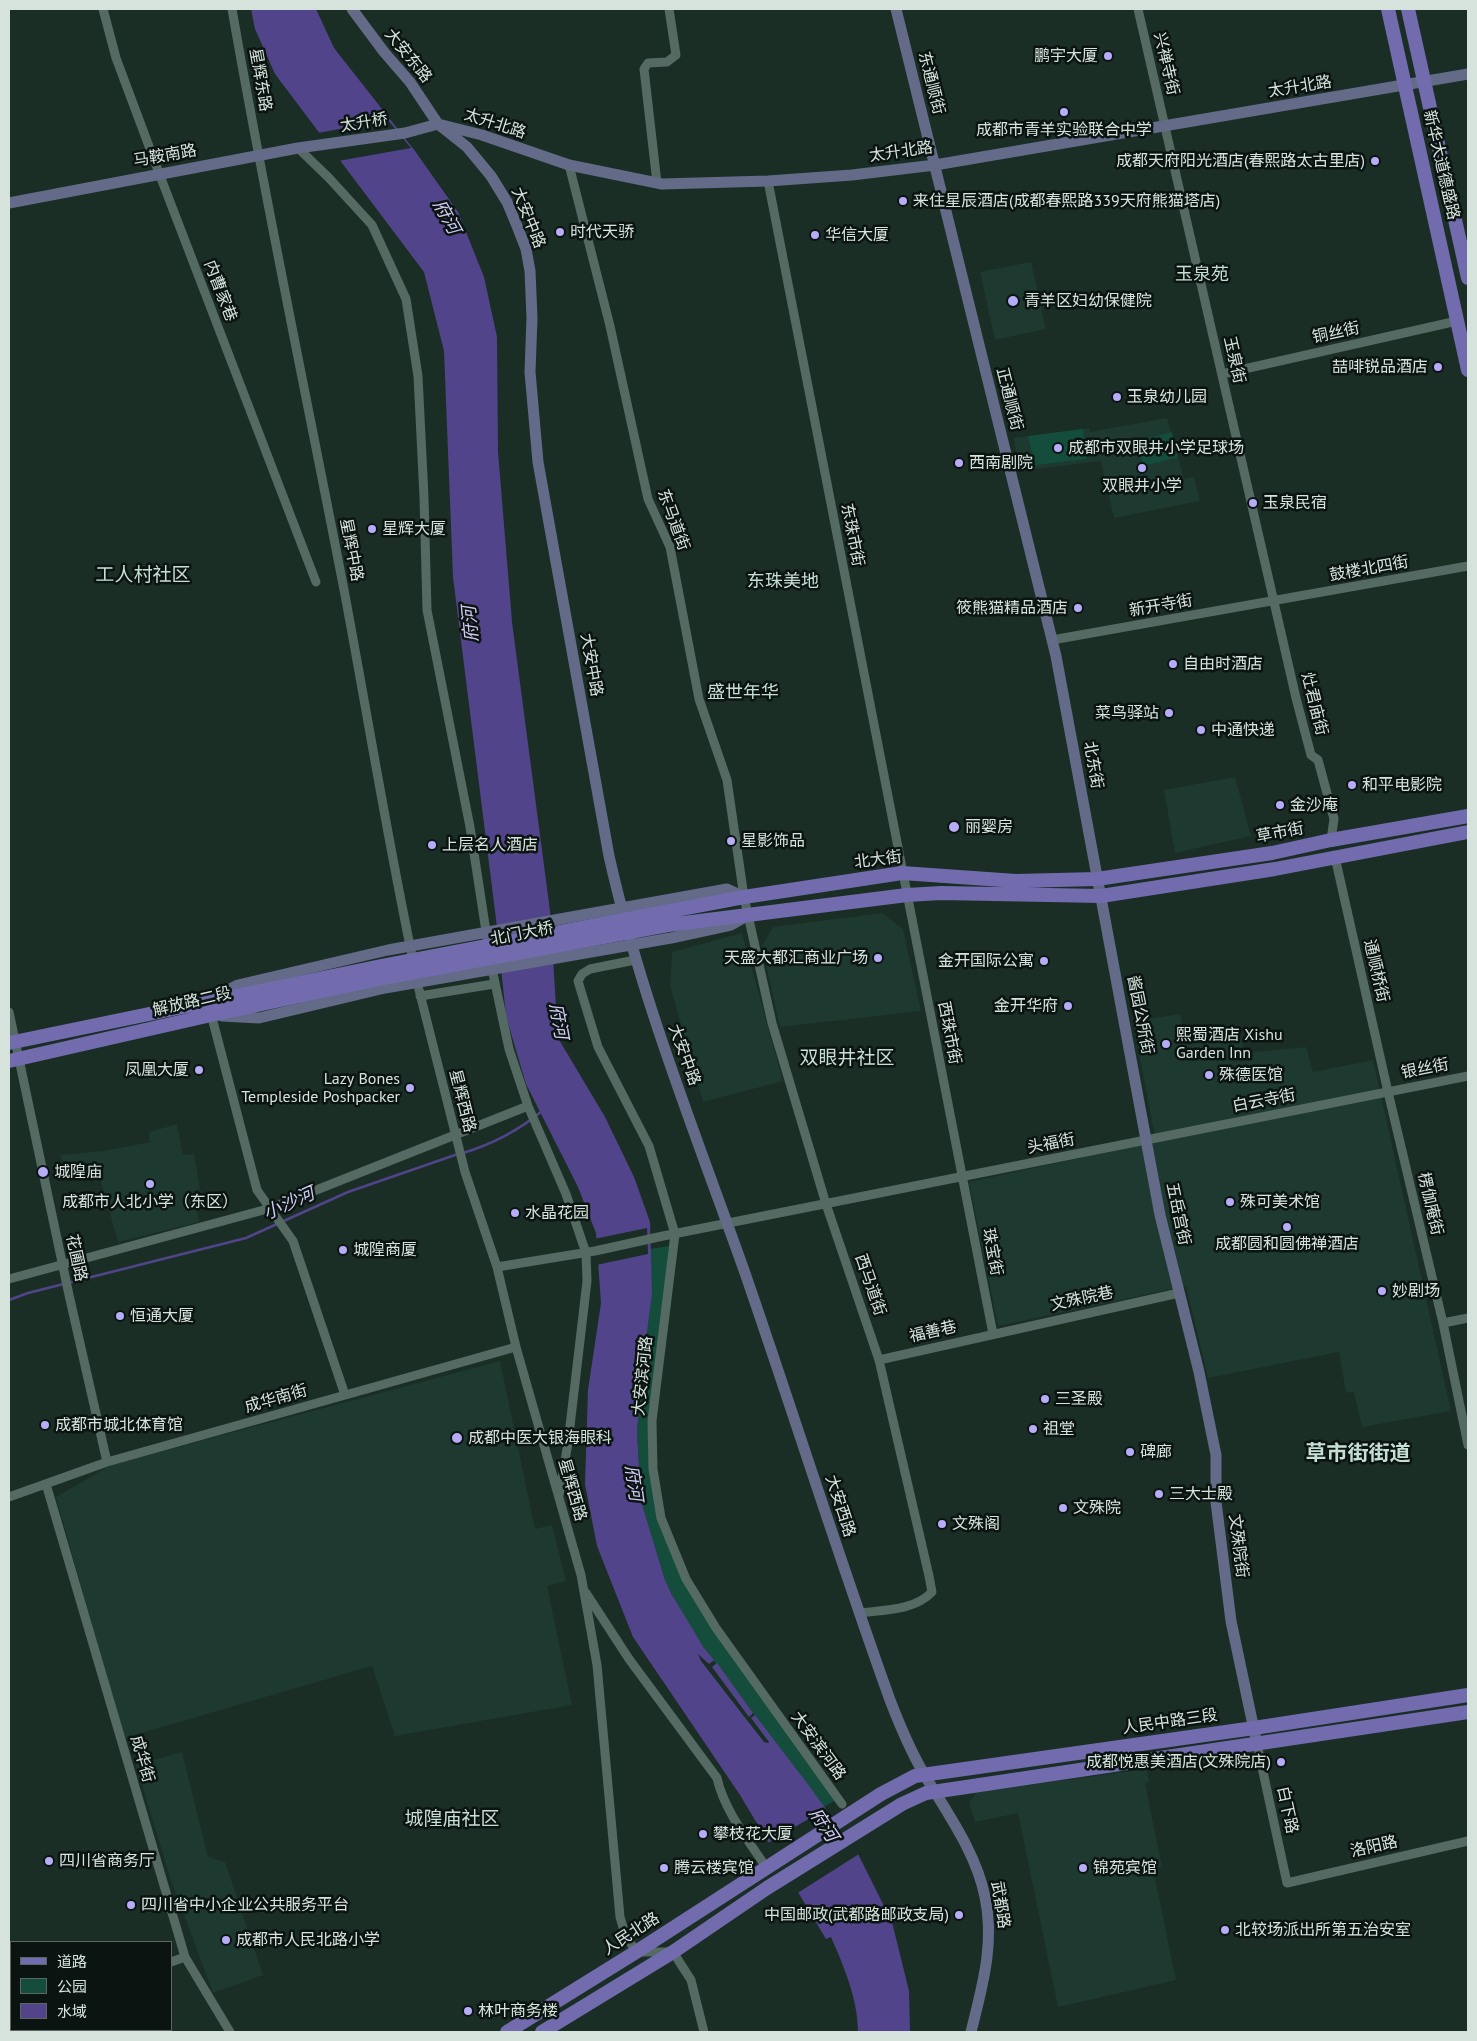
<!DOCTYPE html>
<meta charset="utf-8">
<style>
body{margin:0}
#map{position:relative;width:1477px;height:2041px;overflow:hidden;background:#1a2e26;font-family:"PT Sans","Noto Sans SC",sans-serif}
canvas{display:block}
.frame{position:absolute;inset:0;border:10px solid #d6e3dd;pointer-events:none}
.legend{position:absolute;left:10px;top:1941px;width:162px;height:90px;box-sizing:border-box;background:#0b1411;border:1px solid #5c6763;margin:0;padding:6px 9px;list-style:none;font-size:15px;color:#d6e3dd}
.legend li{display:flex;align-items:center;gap:10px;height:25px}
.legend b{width:25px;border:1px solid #5c6763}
</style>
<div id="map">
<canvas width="1477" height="2041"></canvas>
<div class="frame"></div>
<ul class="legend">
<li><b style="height:6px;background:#726cae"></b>道路</li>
<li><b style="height:14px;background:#144d3b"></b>公园</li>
<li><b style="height:14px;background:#52448a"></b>水域</li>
</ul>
</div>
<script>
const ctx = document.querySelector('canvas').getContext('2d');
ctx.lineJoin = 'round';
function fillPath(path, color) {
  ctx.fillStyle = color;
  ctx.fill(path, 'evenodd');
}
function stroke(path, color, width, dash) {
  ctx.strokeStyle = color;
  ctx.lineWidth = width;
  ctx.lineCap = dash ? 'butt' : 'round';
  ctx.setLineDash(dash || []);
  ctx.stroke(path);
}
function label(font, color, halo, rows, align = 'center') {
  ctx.font = font + ' "PT Sans","Noto Sans SC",sans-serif';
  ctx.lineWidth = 5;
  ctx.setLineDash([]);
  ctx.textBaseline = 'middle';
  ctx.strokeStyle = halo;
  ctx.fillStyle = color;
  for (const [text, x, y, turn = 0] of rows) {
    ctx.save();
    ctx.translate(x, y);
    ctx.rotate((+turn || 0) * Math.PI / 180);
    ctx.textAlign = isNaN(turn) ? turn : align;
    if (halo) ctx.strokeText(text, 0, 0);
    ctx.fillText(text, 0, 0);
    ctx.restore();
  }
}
fillPath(new Path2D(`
 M 1031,262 L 1046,329 L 995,340 L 980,272 Z
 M 1167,418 L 1184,479 L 1194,477 L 1200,501 L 1114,518 L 1101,461 L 1019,471 L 1014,438 L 1089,428 L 1090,432 Z
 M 1235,777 L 1251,836 L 1175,853 L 1164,790 Z
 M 882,913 L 903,929 L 921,1011 L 780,1027 L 762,946 L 773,927 Z
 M 742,933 L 783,1081 L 703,1102 L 670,985 L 672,952 Z
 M 1180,1014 L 1186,1045 L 1240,1038 L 1245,1053 L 1306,1047 L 1313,1072 L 1373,1060 L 1451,1411 L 1362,1427 L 1354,1392 L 1346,1393 L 1339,1352 L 1208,1378 L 1186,1286 L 998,1326 L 969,1182 L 1156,1142 L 1133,1022 Z
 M 177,1124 L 183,1155 L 194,1154 L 200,1189 L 193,1191 L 199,1222 L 118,1242 L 98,1172 L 66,1178 L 60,1155 L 104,1151 L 150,1142 L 149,1132 Z
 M 500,1361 L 535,1529 L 552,1525 L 566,1581 L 547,1586 L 572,1705 L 395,1736 L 372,1666 L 124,1738 L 56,1497 L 111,1465 Z
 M 182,1752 L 208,1857 L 225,1862 L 263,1975 L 213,1993 L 170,1877 L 136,1765 Z
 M 1147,1769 L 1149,1782 L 1145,1783 L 1162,1867 L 1153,1869 L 1176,1980 L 1058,2007 L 1018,1813 L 975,1822 L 969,1802 L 977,1792 Z`), '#1d3930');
fillPath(new Path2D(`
 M 1083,429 L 1087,459 L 1035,465 L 1028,436 Z
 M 1172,432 L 1178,457 L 1148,465 L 1142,462 L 1137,441 Z
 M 669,1246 L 661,1320 L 651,1470 L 678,1570 L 836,1800 L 824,1807 L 704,1648 L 680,1611 L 665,1580 L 641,1501 L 637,1432 L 650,1249 Z`), '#144d3b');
fillPath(new Path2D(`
 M 251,9 L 316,9 L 334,48 L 415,151 L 458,212 L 484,277 L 497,337 L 498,452 L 512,622 L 550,911 L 558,1038 L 605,1117 L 634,1177 L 650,1222 L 652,1294 L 642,1368 L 637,1432 L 641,1501 L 665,1580 L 672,1595 L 704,1648 L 714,1660 L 709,1664 L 698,1654 L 701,1661 L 764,1742 L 768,1743 L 769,1742 L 751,1718 L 755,1715 L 810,1787 L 858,1854 L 892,1922 L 909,1991 L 910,2032 L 858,2032 C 858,1999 844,1967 831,1937 L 826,1939 L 740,1795 L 633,1637 L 597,1546 L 585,1484 L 588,1390 L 601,1303 L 596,1233 L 578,1187 L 526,1084 L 506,1016 L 496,919 L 453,577 L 444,351 L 424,272 L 275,74 L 255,29 Z
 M 717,1663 L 753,1713 L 749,1717 L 712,1667 Z`), '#52448a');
fillPath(new Path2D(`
 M 388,120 L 411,148 L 338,161 L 318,133 Z
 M 647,1228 L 648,1254 L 596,1265 L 594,1239 Z
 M 827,1808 L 859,1854 L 796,1894 L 766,1844 Z`), '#1a2e26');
stroke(new Path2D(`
 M 463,1153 C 493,1144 518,1131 542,1111
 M 9,1300 L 28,1293 L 246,1238 L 348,1192 L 458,1154`), '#52448a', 2.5);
stroke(new Path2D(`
 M 103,9 L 116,58 L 159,173 L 316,582
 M 232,9 C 266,205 307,399 345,595 C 368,718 388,842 414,965
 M 1138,9 L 1296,698 L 1311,755 L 1318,760 L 1334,819 L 1331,840
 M 298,148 L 329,178 L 372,225 L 406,299 L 418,376 L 424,497 L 427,610 L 470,827 L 489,951
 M 569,165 L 610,326 L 648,499 L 670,547 L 699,699 L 727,780 L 744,897 L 772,1023 L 826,1204 L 879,1360 L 929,1576 L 932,1592 C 914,1611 883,1610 859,1613
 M 768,181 L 993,1334
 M 657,183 L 644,69 L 648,63 L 667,62 L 676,55 L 669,9
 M 1222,374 L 1457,321
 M 1052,640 L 1468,566
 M 1335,857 L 1388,1092 L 1443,1323 L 1468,1445
 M 635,960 L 590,969 L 582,974 L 578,981 L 598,1047 L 649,1146 L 675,1234 L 652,1421 L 653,1469 L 661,1518 L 686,1579 L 716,1628 L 842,1804
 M 491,964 L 509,1049 L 528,1106 L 566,1194 L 586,1253 L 587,1281 L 568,1443 L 559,1495
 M 416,978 L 465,1172 L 497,1267 L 516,1347 L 581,1575 L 597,1665 L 620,1917 L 625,1934 L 636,1952 L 673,1952 L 691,1980 L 704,2032
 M 420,996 L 494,984
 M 210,1010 L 257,1190 L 293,1241 L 345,1395
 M 9,1012 L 69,1295 L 107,1462
 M 497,1267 L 595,1251 L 663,1236 L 1468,1076
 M 9,1279 L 271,1208 L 528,1106
 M 1443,1323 L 1468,1318
 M 879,1360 L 1179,1293
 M 46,1484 L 185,1957 L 230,2032
 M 9,1497 L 107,1462 L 516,1347
 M 586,1593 L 629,1659 L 717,1778 C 724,1810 748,1840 766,1867
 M 1257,1744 L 1287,1883 L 1468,1841
 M 171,1962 L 185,1957
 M 9,2030 L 11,2029`), '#556a62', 9);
stroke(new Path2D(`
 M 352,9 L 384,52 L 410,82 L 438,124 L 467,147 L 491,176 L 507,202 L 517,226 L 526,249 L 530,271 L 532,318 L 530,372 L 538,462 L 609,856 C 641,999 696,1135 745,1273 C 794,1415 839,1558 890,1700 C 900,1726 910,1750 924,1774 C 947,1813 976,1852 985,1897 C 995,1944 982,1987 971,2032
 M 896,9 L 1056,656 L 1160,1215 L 1199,1372 L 1216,1455 L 1216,1502 L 1231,1621 L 1257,1744
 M 9,203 L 298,148 L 405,133 L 438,124 L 482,135 L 569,165 L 662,184 L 768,181 L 852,175 L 935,165 L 1468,74
 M 212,998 L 238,985 L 388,950 L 727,889 L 744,897
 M 222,1016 L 259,1018 L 385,988 L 671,938 L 731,925 L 745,917`), '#636b88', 11);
stroke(new Path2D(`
 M 1388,9 L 1468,370
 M 1408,9 L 1468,278
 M 9,1043 L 381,966 L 744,897 L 902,873 L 1016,881 L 1097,879 L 1272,853 L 1331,840 L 1468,816
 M 9,1061 L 211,1015 L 383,978 L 668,925 L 907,895 L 941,893 L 1101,896 L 1275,869 L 1468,832
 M 507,2032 L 636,1952 L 881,1794 L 915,1776 L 1254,1728 L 1468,1695
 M 542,2032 L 673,1952 L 767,1888 L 902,1804 L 926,1793 L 1468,1712`), '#726cae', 14);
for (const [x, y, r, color] of [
 [1108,56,5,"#b6acf8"],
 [1064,112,5,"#b6acf8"],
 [1375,161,5,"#b6acf8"],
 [903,201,5,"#b6acf8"],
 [560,232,5,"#b6acf8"],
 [815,235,5,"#b6acf8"],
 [1013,301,6,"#b6acf8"],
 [1438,367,5,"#b6acf8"],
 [1117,397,5,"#b6acf8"],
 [1058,448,5,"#b6acf8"],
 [959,463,5,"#b6acf8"],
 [1142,468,5,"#b6acf8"],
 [1253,503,5,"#b6acf8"],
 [372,529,5,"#b6acf8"],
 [1078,608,5,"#b6acf8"],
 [1173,664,5,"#b6acf8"],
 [1169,713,5,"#b6acf8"],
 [1201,730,5,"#b6acf8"],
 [1352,785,5,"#b6acf8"],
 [1280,805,5,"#b6acf8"],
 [954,827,6,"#b6acf8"],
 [731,841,5,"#b6acf8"],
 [432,845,5,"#b6acf8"],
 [878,958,5,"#b6acf8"],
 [1044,961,5,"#b6acf8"],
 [1068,1006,5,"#b6acf8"],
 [1166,1044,5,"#b6acf8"],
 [199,1070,5,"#b6acf8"],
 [1209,1075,5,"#b6acf8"],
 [410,1088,5,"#b6acf8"],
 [43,1172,6,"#b6acf8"],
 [150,1184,5,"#b6acf8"],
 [1230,1202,5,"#b6acf8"],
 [515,1213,5,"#b6acf8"],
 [1287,1227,5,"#b6acf8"],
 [343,1250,5,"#b6acf8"],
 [1382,1291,5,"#b6acf8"],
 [120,1316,5,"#b6acf8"],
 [1045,1399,5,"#b6acf8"],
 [45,1425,5,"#b6acf8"],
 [1033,1429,5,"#b6acf8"],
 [457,1438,6,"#b6acf8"],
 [1130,1452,5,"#b6acf8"],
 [1159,1494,5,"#b6acf8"],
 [1063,1508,5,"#b6acf8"],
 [942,1524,5,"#b6acf8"],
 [1281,1762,5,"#b6acf8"],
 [703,1834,5,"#b6acf8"],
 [49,1861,5,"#b6acf8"],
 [664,1868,5,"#b6acf8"],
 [1083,1868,5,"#b6acf8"],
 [131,1905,5,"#b6acf8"],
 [959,1915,5,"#b6acf8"],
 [1225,1930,5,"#b6acf8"],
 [226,1940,5,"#b6acf8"],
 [468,2011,5,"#b6acf8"]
]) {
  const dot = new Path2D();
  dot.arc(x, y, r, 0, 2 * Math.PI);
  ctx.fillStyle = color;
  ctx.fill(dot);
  stroke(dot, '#0b1411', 2);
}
label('16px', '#d6e3dd', '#0b1411', [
 ["大安东路",408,56,51],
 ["兴禅寺街",1166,64,77],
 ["星辉东路",260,80,80],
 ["东通顺街",931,83,76],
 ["太升北路",1300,87,-9],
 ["太升桥",364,123,-9],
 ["太升北路",495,124,18],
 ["太升北路",901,152,-8],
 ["马鞍南路",165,156,-10],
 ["新华大道德盛路",1441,165,77],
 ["大安中路",528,218,68],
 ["内曹家巷",220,291,69],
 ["铜丝街",1336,333,-12],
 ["玉泉街",1234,360,77],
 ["正通顺街",1009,399,76],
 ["东马道街",673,520,70],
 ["东珠市街",852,535,79],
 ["星辉中路",351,550,79],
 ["鼓楼北四街",1369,569,-10],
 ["新开寺街",1161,606,-10],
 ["大安中路",591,665,80],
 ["灶君庙街",1314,704,76],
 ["北东街",1093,765,80],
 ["草市街",1280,833,-11],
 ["北大街",878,860,-7],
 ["北门大桥",522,934,-11],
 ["通顺桥街",1376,971,77],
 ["解放路二段",192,1002,-13],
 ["酱园公所街",1140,1015,79],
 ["西珠市街",949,1033,79],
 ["大安中路",684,1055,70],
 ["银丝街",1425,1069,-11],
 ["星辉西路",462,1101,76],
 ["白云寺街",1264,1101,-11],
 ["头福街",1051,1144,-11],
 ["楞伽庵街",1430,1204,77],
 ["五岳宫街",1178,1214,78],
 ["珠宝街",992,1252,79],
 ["花圃路",76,1258,78],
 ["西马道街",870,1285,71],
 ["文殊院巷",1082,1299,-12],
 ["福善巷",933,1332,-13],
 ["大安滨河路",643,1376,-84],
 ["成华南街",276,1399,-16],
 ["星辉西路",572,1490,74],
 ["大安西路",840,1506,72],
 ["文殊院街",1238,1546,83],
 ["人民中路三段",1170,1722,-8],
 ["大安滨河路",818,1746,54],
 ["成华街",142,1759,74],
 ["白下路",1287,1810,78],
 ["洛阳路",1374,1847,-13],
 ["武都路",1000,1905,81],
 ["人民北路",631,1934,-33]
]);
label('16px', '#d6e3dd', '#0b1411', [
 ["鹏宇大厦",1098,56,"right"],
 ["成都市青羊实验联合中学",1064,130,"center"],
 ["成都天府阳光酒店(春熙路太古里店)",1365,161,"right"],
 ["来住星辰酒店(成都春熙路339天府熊猫塔店)",913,201],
 ["时代天骄",570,232],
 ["华信大厦",825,235],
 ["青羊区妇幼保健院",1024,301],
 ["喆啡锐品酒店",1428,367,"right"],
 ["玉泉幼儿园",1127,397],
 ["成都市双眼井小学足球场",1068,448],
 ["西南剧院",969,463],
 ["双眼井小学",1142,486,"center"],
 ["玉泉民宿",1263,503],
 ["星辉大厦",382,529],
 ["筱熊猫精品酒店",1068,608,"right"],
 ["自由时酒店",1183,664],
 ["菜鸟驿站",1159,713,"right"],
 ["中通快递",1211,730],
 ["和平电影院",1362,785],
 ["金沙庵",1290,805],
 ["丽婴房",965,827],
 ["星影饰品",741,841],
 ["上层名人酒店",442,845],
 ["天盛大都汇商业广场",868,958,"right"],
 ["金开国际公寓",1034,961,"right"],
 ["金开华府",1058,1006,"right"],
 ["熙蜀酒店 Xishu",1176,1035],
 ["Garden Inn",1176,1053],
 ["凤凰大厦",189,1070,"right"],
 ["殊德医馆",1219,1075],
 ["Lazy Bones",400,1079,"right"],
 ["Templeside Poshpacker",400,1097,"right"],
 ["城隍庙",54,1172],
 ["成都市人北小学（东区）",150,1202,"center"],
 ["殊可美术馆",1240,1202],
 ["水晶花园",525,1213],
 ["成都圆和圆佛禅酒店",1287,1244,"center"],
 ["城隍商厦",353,1250],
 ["妙剧场",1392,1291],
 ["恒通大厦",130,1316],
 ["三圣殿",1055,1399],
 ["成都市城北体育馆",55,1425],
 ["祖堂",1043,1429],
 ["成都中医大银海眼科",468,1438],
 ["碑廊",1140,1452],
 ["三大士殿",1169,1494],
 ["文殊院",1073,1508],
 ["文殊阁",952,1524],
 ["成都悦惠美酒店(文殊院店)",1271,1762,"right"],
 ["攀枝花大厦",713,1834],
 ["四川省商务厅",59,1861],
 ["腾云楼宾馆",674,1868],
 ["锦苑宾馆",1093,1868],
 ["四川省中小企业公共服务平台",141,1905],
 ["中国邮政(武都路邮政支局)",949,1915,"right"],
 ["北较场派出所第五治安室",1235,1930],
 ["成都市人民北路小学",236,1940],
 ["林叶商务楼",478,2011]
], 'left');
label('italic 18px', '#d0ccf5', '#0b1411', [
 ["府河",446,217,61],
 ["府河",471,624,-95],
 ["府河",558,1021,80],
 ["小沙河",289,1204,-24],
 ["府河",633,1483,82],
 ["府河",823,1825,57]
]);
label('18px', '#c6dfd4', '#0b1411', [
 ["玉泉苑",1202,275],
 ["东珠美地",783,582],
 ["盛世年华",743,693]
]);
label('19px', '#c6dfd4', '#0b1411', [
 ["工人村社区",143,576],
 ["双眼井社区",847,1059],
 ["城隍庙社区",452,1820]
]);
label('bold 21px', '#c6dfd4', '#0b1411', [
 ["草市街街道",1358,1454]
]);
</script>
